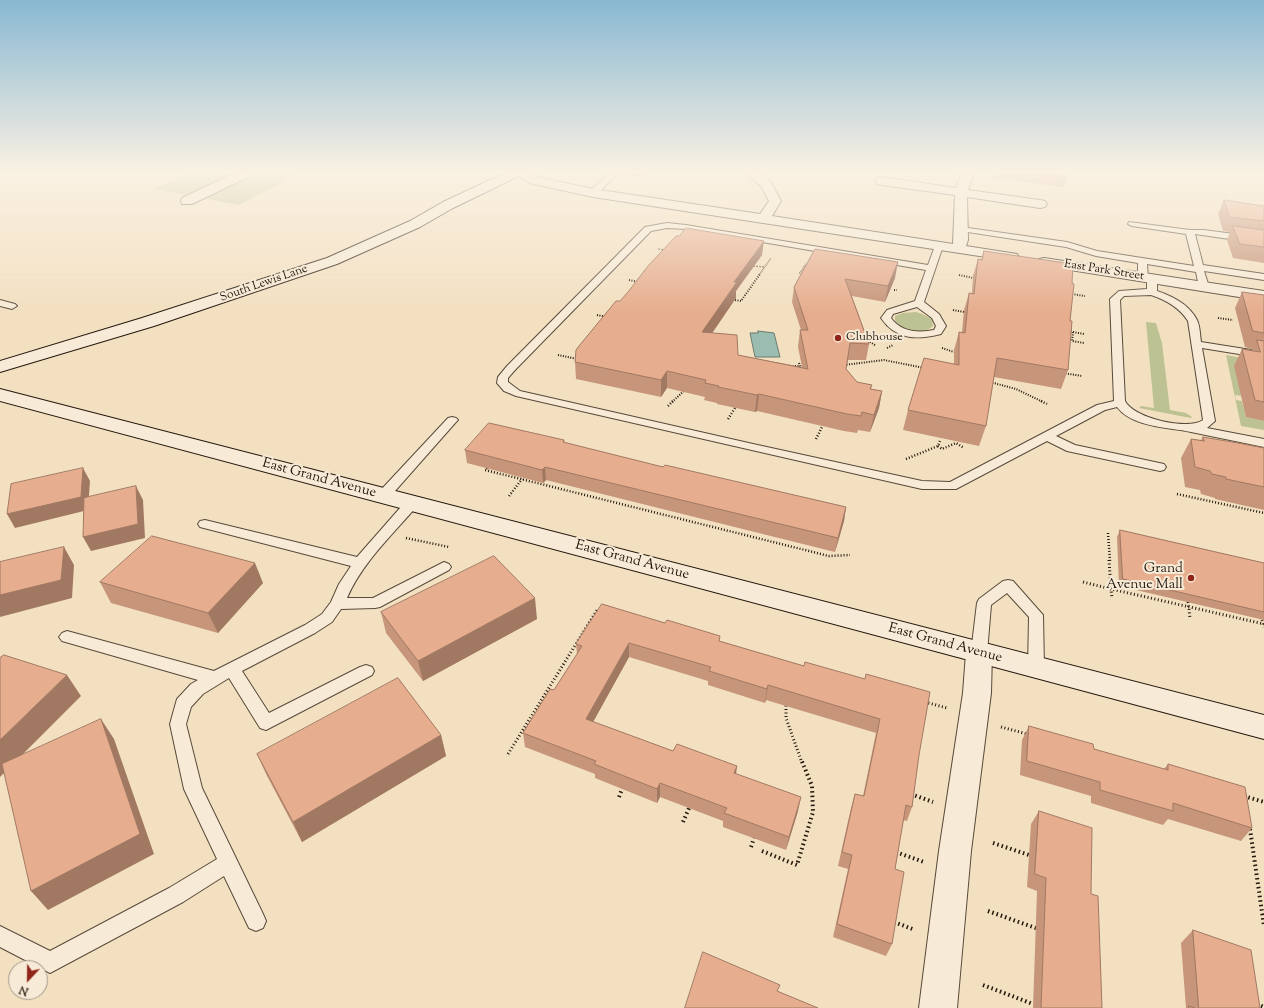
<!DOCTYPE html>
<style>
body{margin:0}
#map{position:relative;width:1264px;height:1008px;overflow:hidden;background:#f3e0c1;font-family:"Sorts Mill Goudy",serif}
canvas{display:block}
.north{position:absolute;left:8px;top:960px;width:40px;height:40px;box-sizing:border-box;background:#f7ebd7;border:1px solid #a29786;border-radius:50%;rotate:202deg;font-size:11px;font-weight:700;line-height:16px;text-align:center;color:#23180d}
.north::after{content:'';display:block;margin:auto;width:14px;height:18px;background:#8f2418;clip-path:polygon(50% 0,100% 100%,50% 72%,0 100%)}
</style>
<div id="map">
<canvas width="1264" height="1008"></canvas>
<div class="north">N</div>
</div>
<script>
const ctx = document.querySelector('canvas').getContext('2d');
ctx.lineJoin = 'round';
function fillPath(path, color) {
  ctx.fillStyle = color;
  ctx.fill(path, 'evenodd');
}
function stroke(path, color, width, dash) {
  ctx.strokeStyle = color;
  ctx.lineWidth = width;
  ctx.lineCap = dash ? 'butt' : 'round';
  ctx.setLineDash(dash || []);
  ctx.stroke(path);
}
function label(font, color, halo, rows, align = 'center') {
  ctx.font = font + ' "Sorts Mill Goudy",serif';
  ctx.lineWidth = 4;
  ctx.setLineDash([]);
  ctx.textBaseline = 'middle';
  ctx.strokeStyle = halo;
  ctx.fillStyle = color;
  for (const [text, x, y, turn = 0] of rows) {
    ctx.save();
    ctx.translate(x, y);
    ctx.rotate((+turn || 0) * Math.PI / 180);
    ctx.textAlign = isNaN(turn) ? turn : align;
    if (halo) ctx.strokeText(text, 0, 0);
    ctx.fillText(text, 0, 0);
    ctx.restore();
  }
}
fillPath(new Path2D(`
 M 192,172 L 302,172 L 239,205 L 154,189 Z
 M 916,312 L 922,314 L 932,319 L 933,326 C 924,335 904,331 895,322 L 895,316 L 903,313 Z
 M 1146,322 L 1156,323 L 1162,343 L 1170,410 L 1186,413 L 1192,417 L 1191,418 L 1139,408 L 1141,406 L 1154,408 Z
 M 1226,355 L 1264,362 L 1248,397 L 1235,395 L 1236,400 L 1242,401 L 1246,417 L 1264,421 L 1264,430 L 1241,426 Z`), '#bdc292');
const water = new Path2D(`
 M 758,331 L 774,333 L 780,357 L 755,357 L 750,333 L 758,333 Z`);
fillPath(water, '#9bbdb1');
stroke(water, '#6b7b6f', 1);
const lane = new Path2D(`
 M 611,172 L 619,172 L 596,195 L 590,195 L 590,191 Z
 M 1129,222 L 1190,230 L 1204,230 L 1264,238 L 1264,244 L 1195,234 L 1203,265 L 1264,274 L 1264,280 L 1204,271 L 1209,287 L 1204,290 L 1199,287 L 1196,272 L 1147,264 L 1148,278 L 1143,281 L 1138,278 L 1138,263 L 1096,256 L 1066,247 L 961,231 L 957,229 L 961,227 L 1067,242 L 1097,251 L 1194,266 L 1186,234 L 1132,226 L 1128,224 Z
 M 667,223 L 686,225 L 928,265 L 935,246 L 939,243 L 942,244 L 943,246 L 924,302 L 939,314 L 946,326 L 941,334 C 917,340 896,340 881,318 L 887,310 L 915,301 L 926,270 L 686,229 L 667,228 L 651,231 L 515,370 L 508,378 L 508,382 L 520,391 L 753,444 L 922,481 L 950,482 L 1097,405 L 1114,401 L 1110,299 L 1119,291 L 1147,289 L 1147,279 L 1152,276 L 1157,279 L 1157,291 C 1172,296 1189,304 1197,320 C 1200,326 1200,335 1201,342 L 1264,352 L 1264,358 L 1202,348 L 1215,421 L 1207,428 L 1264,439 L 1264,447 C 1240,442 1215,437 1191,432 C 1169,427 1133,428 1117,407 L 1105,410 L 1056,436 L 1075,445 L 1164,464 L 1166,467 L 1164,470 L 1160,471 L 1067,451 L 1047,441 L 956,489 L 922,489 L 516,396 L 504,391 L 497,383 L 498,377 L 507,366 L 645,227 ZM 1151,295 C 1166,300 1179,307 1188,321 L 1203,420 C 1188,431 1133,418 1125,401 L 1120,300 L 1124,296 ZM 917,307 L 932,318 L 936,326 L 934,330 C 918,333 901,332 891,318 L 893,314 Z
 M 0,300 L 15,304 L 17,306 L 12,309 L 0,306 Z
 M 452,417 L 456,418 L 458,420 L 456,422 L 388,499 L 378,499 L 377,496 L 378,493 L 448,418 Z
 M 412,499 L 417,500 L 418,503 L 417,506 C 392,535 362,563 347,598 L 373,598 L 444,562 L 449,564 L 451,567 L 449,570 L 380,607 L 375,608 L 341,609 L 332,622 L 315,633 L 242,671 L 269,713 L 360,667 L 366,665 L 372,667 L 374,671 L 372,675 L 266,730 L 260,728 L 229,678 L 203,694 L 191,707 L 186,724 L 202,788 L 263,914 L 266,921 L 263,928 L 256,931 L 249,928 L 224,876 L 183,902 L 50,973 L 0,947 L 0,926 L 50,951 L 169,888 L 217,859 L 184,789 L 170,724 L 177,699 L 191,684 L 198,680 L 62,641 L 59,637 L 62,633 L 67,631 L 214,671 L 305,625 L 322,614 L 331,602 L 339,584 L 351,566 L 200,527 L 198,524 L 200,521 L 205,520 L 357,557 L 407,500 Z
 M 1008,580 L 1013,581 L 1043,615 L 1044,668 L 1042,672 L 1036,674 L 1030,672 L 1028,668 L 1029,617 L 1007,593 L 991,605 L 987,653 L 985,657 L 979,659 L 973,657 L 971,653 L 977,603 L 979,599 L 1003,581 Z`);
const street = new Path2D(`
 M 237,172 L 254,172 L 252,175 L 192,204 L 182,204 L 181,201 L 182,198 Z
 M 513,172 L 528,172 L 537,177 L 593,189 L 760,214 L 769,201 L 761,186 L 744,172 L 760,172 L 770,181 L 781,201 L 772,216 L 953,244 L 955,195 L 881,185 L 877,184 L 875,181 L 877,178 L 881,177 L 956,188 L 962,172 L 974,172 L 968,190 L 1040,200 L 1045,201 L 1047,204 L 1045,207 L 1040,208 L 967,197 L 968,240 L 966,246 L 1017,254 L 1019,257 L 1017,260 L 1012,261 L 593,197 L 529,183 Z
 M 1044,258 L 1264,291 L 1264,301 L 1039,265 L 1037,262 L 1039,259 Z
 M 979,643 L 988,646 L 992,653 L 991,693 L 971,851 L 957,1008 L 919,1008 L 939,851 L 963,693 L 966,653 L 970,646 Z`);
const secondary = new Path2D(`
 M 507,172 L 523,172 L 521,175 L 453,208 L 420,227 L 337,264 L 154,326 L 0,372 L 0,361 L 142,318 L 327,258 L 410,221 L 443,202 Z
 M 0,389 L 1264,715 L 1264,739 L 0,401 Z`);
stroke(lane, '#574a3a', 2);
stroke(street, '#574a3a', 2);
stroke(secondary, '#23180d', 2);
stroke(new Path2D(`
 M 658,249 L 665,250
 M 753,266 L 764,267
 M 803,274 L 800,273 L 806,264
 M 759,275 L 771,258`), '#23180d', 1.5, [0.5, 1]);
stroke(new Path2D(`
 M 959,275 L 973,278
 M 629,280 L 639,282
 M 894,290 L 897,290
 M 1072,294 L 1085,296
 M 735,300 L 741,301 L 760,274
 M 953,310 L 964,312
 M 597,315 L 606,317
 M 1218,318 L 1233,320
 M 1068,331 L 1073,332 L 1072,341 L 1084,343
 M 1073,332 L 1084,334
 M 871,334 L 867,336 L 866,339 L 876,346
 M 887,348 L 893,345
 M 942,348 L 954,352
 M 558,355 L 577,359
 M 799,363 L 800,366 L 803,366
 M 844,365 L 884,360 L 924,368
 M 790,366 L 800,366
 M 1063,373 L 1082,376
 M 990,382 L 1016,389 L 1043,402
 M 672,402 L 685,390`), '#23180d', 2, [1, 1.5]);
stroke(new Path2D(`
 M 1041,401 L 1047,404
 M 668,406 L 673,401
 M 728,419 L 735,408
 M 816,439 L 822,427
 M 938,446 L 942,449 L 956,443 L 964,448
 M 906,459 L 938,446 L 940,441
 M 487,468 L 485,470 L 829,556 L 850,555
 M 1177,494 L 1264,513
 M 509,496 L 522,479
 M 1108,533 L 1110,561
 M 406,538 L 449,547`), '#23180d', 2.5, [1, 2]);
stroke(new Path2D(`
 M 1109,560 L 1111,589 L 1264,624
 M 1083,582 L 1111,589 L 1112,598
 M 1188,602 L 1190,618
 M 1262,620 L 1264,627
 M 786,702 L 786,718 L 801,760
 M 925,702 L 947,708
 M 1001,727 L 1027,734
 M 508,754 L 597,610 L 601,611`), '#23180d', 3, [1, 2.5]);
stroke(new Path2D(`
 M 911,794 L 933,802
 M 1244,796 L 1264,802
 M 619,797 L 622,789
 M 683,822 L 689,808
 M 1250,829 L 1264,926
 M 993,843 L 1029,855
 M 751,847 L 754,838
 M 762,851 L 797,865 L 813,812 L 812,786 L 801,759
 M 896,852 L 924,862
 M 988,911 L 1036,928
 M 894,922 L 915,930
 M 983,985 L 1033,1004
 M 1257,1004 L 1264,1007`), '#23180d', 4, [1.5, 3]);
fillPath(lane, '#f7ebd7');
fillPath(street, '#f7ebd7');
fillPath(secondary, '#f7ebd7');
fillPath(new Path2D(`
 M 620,172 L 648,172 L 642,177 L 620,174 Z
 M 996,172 L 1067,172 L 1067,177 L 1064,187 L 994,178 Z
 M 1224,200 L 1264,206 L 1264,263 L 1233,258 L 1227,240 L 1230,232 L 1223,231 L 1218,214 Z
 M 815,249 L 895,278 L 885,302 L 852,296 L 869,344 L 866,360 L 848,360 L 846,369 L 857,382 L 872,385 L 871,389 L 882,391 L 879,408 L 870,432 L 858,430 L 857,433 L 844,431 L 757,411 L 755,412 L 717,404 L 717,403 L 704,400 L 705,397 L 667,388 L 661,397 L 576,379 L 575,362 L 620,301 L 762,255 L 736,291 L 736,298 L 712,333 L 738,355 L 802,367 L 798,347 L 800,330 L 801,330 L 792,302 L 794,287 Z
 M 984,251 L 1070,321 L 1068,370 L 1061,389 L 994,377 L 986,426 L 979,446 L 903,430 L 908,410 L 954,364 L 954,350 L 959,332 L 962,332 L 964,310 L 969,293 L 972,293 L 973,276 L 978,259 L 981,260 Z
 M 1242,292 L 1264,295 L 1264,421 L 1246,417 L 1234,366 L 1242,349 L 1251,350 L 1252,349 L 1245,347 L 1235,308 Z
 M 1203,437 L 1264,448 L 1264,510 L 1215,499 L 1215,498 L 1201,494 L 1200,490 L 1185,487 L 1181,458 L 1191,439 L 1201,440 Z
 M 564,440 L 565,443 L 663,467 L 846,507 L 844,521 L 835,552 L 546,480 L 543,483 L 467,463 L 465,450 Z
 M 1120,530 L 1264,563 L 1264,620 L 1119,586 L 1117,537 Z
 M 100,582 L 263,583 L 218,633 L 111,603 Z
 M 381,612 L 537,619 L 423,681 L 386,633 Z
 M 665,623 L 720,641 L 804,666 L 865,679 L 919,755 L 912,807 L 907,821 L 903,820 L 895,869 L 892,944 L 886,956 L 833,937 L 848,869 L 838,866 L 851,808 L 855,794 L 863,796 L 876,733 L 766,700 L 765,703 L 708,685 L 708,681 L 629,657 L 593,722 L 673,751 L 737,766 L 736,774 L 798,811 L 786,850 L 723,827 L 723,821 L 660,797 L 657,803 L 595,778 L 595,774 L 525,747 L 523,733 L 554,690 L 577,654 L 576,644 Z
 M 1029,726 L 1094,749 L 1164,769 L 1168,764 L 1252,828 L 1241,841 L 1168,819 L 1163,825 L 1091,803 L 1091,796 L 1020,775 L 1022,740 Z
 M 441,735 L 446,756 L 302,842 L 266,774 L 257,754 Z
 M 1039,811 L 1091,894 L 1102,1008 L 1033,1008 L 1037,891 L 1027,887 L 1031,824 Z
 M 1193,930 L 1260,1008 L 1186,1008 L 1181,943 Z`), '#c6957a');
fillPath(new Path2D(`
 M 642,172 L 648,172 L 642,177 Z
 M 764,241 L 762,255 L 736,291 L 736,298 L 702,348 L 702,332 L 734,282 Z
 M 898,262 L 895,278 L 885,302 L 888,286 Z
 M 667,371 L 667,388 L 661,397 L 661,380 Z
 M 882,391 L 879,408 L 870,432 L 874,415 Z
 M 759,394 L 757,411 L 755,412 L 757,395 Z
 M 545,467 L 546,480 L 543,483 L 542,470 Z
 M 83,468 L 90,481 L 88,510 L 15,528 L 7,514 Z
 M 136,486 L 143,500 L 145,538 L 91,551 L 83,537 Z
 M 846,507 L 844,521 L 835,552 L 838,538 Z
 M 64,547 L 74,565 L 72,598 L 0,617 L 0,595 Z
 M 255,563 L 263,583 L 218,633 L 208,613 Z
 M 535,598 L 537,619 L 423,681 L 418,661 Z
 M 629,643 L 629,657 L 587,733 L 586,719 Z
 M 67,675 L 81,696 L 0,777 L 0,740 Z
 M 768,685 L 766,700 L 765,703 L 767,689 Z
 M 101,719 L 114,739 L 154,854 L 48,910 L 31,891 Z
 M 441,735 L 446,756 L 302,842 L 293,822 Z
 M 737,766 L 735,780 L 734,773 Z
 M 660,783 L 660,797 L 657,803 L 657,789 Z
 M 801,797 L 798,811 L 786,850 L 789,837 Z`), '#a17963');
const building = new Path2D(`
 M 1028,172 L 1067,172 L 1067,177 Z
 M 1224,200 L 1264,206 L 1264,221 L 1230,217 Z
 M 1233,226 L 1264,230 L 1264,247 L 1240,244 Z
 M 686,228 L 764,241 L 734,282 L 737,282 L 702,332 L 737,335 L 738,355 L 808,369 L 800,330 L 808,330 L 794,287 L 815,249 L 898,262 L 888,286 L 845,279 L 869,344 L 850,343 L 846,369 L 857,382 L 872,385 L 870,389 L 882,391 L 874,415 L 862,412 L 861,416 L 847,414 L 759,394 L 757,395 L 718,387 L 719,386 L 705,383 L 706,380 L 667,371 L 661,380 L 575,362 L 576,350 L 579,346 L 616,301 L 620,301 L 628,292 L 648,266 L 676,236 L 679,236 Z
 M 984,251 L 1073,264 L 1072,283 L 1074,284 L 1070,321 L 1072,321 L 1068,370 L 997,358 L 986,426 L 908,410 L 924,358 L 959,365 L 959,332 L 965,333 L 969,293 L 974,294 L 978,259 L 982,260 Z
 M 1242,292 L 1264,295 L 1264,333 L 1253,331 Z
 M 1257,340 L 1264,341 L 1264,402 L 1255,400 L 1242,349 L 1260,352 Z
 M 489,423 L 564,440 L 563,442 L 663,467 L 665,465 L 846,507 L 838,538 L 545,467 L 542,470 L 465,450 Z
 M 1203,437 L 1238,443 L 1264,448 L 1264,487 L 1226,479 L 1226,477 L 1212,474 L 1210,471 L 1195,467 L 1191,439 L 1204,441 Z
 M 83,468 L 81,497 L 7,514 L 11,484 Z
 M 136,486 L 138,524 L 83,537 L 84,498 Z
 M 1120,530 L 1264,563 L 1264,612 L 1123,579 Z
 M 152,536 L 255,563 L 208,613 L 100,582 Z
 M 64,547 L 61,580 L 0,595 L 0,562 Z
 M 494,556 L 535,598 L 418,661 L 381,612 Z
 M 602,604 L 665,623 L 667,620 L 720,636 L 719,641 L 804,666 L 805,662 L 865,679 L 866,674 L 930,692 L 919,755 L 912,807 L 906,805 L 895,869 L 904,872 L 892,944 L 837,924 L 852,855 L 842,852 L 855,794 L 864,796 L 880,719 L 768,685 L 767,689 L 709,671 L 711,667 L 629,643 L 586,719 L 673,751 L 677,744 L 737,766 L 734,773 L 801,797 L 789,837 L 724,813 L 727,808 L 660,783 L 657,789 L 594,764 L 596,761 L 523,733 L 550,689 L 554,690 L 582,646 L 576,644 Z
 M 4,655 L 67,675 L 0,740 L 0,658 Z
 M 398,678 L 441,735 L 293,822 L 257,754 Z
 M 101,719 L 140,834 L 31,891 L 2,764 Z
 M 1029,726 L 1093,744 L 1094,749 L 1168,770 L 1168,764 L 1245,787 L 1252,828 L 1173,803 L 1173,811 L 1100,790 L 1100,782 L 1027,761 Z
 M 1039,811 L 1092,828 L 1091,894 L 1098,896 L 1102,1008 L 1041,1008 L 1046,878 L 1035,874 Z
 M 1193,930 L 1251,950 L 1260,1008 L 1199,1008 Z
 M 703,952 L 780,985 L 777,991 L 818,1008 L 685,1008 Z
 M 1189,1006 L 1195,1008 L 1189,1008 Z`);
fillPath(building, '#e6ad8e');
stroke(building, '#a17963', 1);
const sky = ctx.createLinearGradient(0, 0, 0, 313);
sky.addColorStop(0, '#89b8d2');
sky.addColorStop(0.55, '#faf1e3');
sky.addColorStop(1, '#faf1e300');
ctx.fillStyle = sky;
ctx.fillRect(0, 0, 1264, 313);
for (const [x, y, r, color] of [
 [838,338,4,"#8f2418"],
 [1191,578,4,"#8f2418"]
]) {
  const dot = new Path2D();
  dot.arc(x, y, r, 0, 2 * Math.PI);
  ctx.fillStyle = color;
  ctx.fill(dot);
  stroke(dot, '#f7ebd7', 1.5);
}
label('12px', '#23180d', '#f7ebd7', [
 ["East Park Street",1104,271,9],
 ["South Lewis Lane",264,284,-19]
]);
label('12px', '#23180d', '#f7ebd7', [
 ["Clubhouse",846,338]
], 'left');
label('14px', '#23180d', '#f7ebd7', [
 ["East Grand Avenue",319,479,15],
 ["East Grand Avenue",632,561,15],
 ["East Grand Avenue",945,644,15]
]);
label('14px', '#23180d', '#f7ebd7', [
 ["Grand",1183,570],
 ["Avenue Mall",1183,586]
], 'right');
</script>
